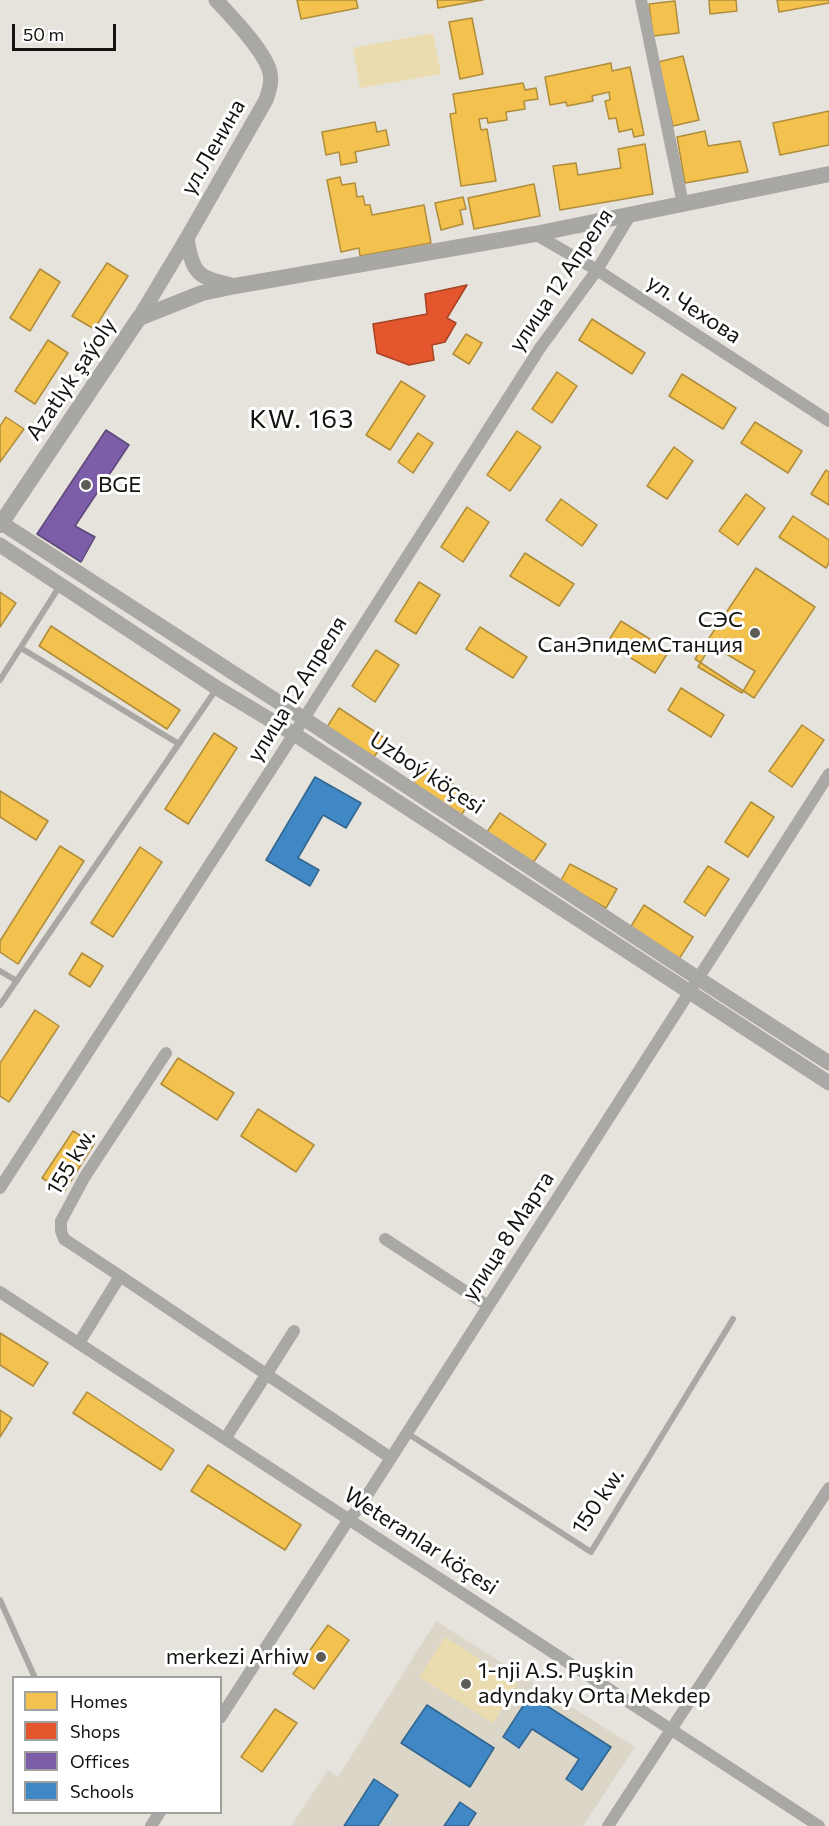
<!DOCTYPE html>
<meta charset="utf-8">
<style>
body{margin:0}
#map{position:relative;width:829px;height:1826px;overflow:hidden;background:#e6e3dc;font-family:Commissioner,sans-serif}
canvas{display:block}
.legend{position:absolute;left:12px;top:1676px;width:210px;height:138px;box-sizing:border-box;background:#fff;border:2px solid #a1a19f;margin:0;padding:8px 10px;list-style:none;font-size:18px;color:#14130f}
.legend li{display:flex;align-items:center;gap:12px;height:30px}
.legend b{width:30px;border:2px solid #a1a19f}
.scale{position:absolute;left:12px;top:24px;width:104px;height:27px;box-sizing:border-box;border:3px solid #14130f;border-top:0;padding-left:8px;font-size:18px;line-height:21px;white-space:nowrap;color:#14130f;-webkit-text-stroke:4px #fff;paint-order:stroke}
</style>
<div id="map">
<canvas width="829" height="1826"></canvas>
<ul class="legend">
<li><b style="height:16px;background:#f2c14e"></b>Homes</li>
<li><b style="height:16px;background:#e4572e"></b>Shops</li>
<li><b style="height:16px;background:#7b5ea7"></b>Offices</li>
<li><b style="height:16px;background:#3f88c5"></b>Schools</li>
</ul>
<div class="scale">50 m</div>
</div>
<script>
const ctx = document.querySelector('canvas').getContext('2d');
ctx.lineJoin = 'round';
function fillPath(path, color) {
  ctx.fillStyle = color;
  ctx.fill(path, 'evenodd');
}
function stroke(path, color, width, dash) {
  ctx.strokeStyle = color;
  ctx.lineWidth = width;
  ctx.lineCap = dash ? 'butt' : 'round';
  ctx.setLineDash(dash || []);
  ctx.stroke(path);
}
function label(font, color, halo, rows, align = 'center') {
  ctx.font = font + ' Commissioner,sans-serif';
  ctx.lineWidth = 6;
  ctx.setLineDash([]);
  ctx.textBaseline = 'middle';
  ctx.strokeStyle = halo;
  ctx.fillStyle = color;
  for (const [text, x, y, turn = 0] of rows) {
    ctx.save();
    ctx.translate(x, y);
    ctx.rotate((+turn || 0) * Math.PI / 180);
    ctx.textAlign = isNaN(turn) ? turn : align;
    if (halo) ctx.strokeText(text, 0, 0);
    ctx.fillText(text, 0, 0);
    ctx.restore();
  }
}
fillPath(new Path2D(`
 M 436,1621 L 635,1747 L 583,1826 L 291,1826 L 328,1770 L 338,1777 Z`), '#dbd6c8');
fillPath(new Path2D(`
 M 433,33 L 441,74 L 360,88 L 353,48 Z
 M 445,1637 L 518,1684 L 493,1723 L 419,1677 Z`), '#eadcaf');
const homes = new Path2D(`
 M 297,0 L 356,0 L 358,8 L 301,19 Z
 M 437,0 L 483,0 L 438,8 Z
 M 709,0 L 736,0 L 737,11 L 710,14 Z
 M 777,0 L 829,0 L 829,3 L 779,12 Z
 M 675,1 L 679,33 L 653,36 L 649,4 Z
 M 472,18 L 483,74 L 460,79 L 449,22 Z
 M 683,56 L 699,120 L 673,126 L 658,62 Z
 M 611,63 L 612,71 L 630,67 L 644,135 L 634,137 L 632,129 L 619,132 L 616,118 L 609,119 L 605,101 L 610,100 L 609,92 L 592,96 L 593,101 L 567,106 L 566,102 L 550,105 L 545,77 Z
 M 523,83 L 525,90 L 536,88 L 538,99 L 524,101 L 525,109 L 506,112 L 507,120 L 488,123 L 487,118 L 479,119 L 481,130 L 487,129 L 496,181 L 461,186 L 450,114 L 456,113 L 453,94 Z
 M 829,111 L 829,145 L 780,155 L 773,123 Z
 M 375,122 L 377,132 L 386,130 L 389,145 L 355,152 L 357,162 L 341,165 L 339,152 L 326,155 L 322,132 Z
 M 705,131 L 708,146 L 740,141 L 748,172 L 685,183 L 677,137 Z
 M 645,144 L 653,194 L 560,210 L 553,166 L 576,163 L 578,175 L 621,168 L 618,149 Z
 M 340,177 L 342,185 L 355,183 L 357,197 L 363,196 L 365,205 L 370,205 L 372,215 L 424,205 L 431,243 L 360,256 L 359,248 L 341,252 L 327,180 Z
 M 534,184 L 540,216 L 474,229 L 468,198 Z
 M 463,197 L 466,209 L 460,210 L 463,224 L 441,230 L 435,203 Z
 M 107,263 L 128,276 L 94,329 L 72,316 Z
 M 40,269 L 60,282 L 30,331 L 10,318 Z
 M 592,319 L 645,353 L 632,374 L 579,340 Z
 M 466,334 L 482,343 L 469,364 L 453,354 Z
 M 48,340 L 68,353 L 35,404 L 15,391 Z
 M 557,372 L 577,386 L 552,423 L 532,409 Z
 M 682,374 L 736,408 L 723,429 L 669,396 Z
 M 401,381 L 425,396 L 390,450 L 366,435 Z
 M 6,417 L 24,429 L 0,462 L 0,426 Z
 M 755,422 L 802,451 L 788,473 L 741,443 Z
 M 517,431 L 541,447 L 510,491 L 487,475 Z
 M 418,433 L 433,443 L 413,473 L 398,462 Z
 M 674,447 L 693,461 L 667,499 L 647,486 Z
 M 826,470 L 829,472 L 829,505 L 811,494 Z
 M 746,494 L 765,508 L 738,545 L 719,531 Z
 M 561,499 L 597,525 L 582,546 L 546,520 Z
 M 467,507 L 489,522 L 463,562 L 441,547 Z
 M 793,516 L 829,540 L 829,563 L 826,568 L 779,537 Z
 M 525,553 L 574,584 L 559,606 L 510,576 Z
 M 756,568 L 815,607 L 754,698 L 695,659 Z
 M 419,582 L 440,595 L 416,634 L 395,621 Z
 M 0,592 L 16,603 L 0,627 Z
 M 621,621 L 669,651 L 655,673 L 607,643 Z
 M 51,626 L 180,710 L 167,729 L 39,646 Z
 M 480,627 L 527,657 L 513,678 L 466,649 Z
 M 711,645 L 755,671 L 742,693 L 698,667 Z
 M 376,650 L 399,665 L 375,702 L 352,686 Z
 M 681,688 L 724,715 L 711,737 L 668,710 Z
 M 339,708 L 386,739 L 374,757 L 327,727 Z
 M 802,725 L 824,740 L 792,787 L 769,771 Z
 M 214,733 L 237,748 L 188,824 L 165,809 Z
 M 425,766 L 473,797 L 460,817 L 412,785 Z
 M 0,791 L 48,821 L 36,840 L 0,817 Z
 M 751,802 L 774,817 L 748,857 L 725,842 Z
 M 500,813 L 546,844 L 533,863 L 487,832 Z
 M 60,846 L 84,861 L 18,964 L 0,952 L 0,941 Z
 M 140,847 L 162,862 L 113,937 L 91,923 Z
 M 570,864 L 617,889 L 606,908 L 560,882 Z
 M 708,866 L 729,879 L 705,916 L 684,902 Z
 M 644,905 L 693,937 L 679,959 L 630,928 Z
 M 82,953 L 103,966 L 90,987 L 69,974 Z
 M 35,1010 L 59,1026 L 9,1102 L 0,1096 L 0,1063 Z
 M 178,1058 L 234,1093 L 217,1120 L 161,1084 Z
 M 258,1109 L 314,1145 L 296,1172 L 241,1136 Z
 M 73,1131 L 94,1144 L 64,1192 L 42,1178 Z
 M 0,1333 L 48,1363 L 33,1386 L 0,1365 Z
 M 87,1392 L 174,1450 L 161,1470 L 73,1413 Z
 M 0,1410 L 12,1418 L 0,1437 Z
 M 208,1465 L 301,1525 L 285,1550 L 191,1491 Z
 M 328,1625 L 349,1640 L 314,1689 L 293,1674 Z
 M 275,1709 L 297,1723 L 262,1772 L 241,1757 Z`);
fillPath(homes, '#f2c14e');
stroke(homes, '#af8d3b', 1.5);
const shops = new Path2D(`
 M 467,285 L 447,318 L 456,323 L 445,342 L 432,345 L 434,360 L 409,365 L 377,353 L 373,324 L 427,314 L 425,294 Z`);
fillPath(shops, '#e4572e');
stroke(shops, '#a64325', 1.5);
const offices = new Path2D(`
 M 106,430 L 129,445 L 75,526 L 95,537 L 81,562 L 37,534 Z`);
fillPath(offices, '#7b5ea7');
stroke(offices, '#5c4879', 1.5);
const schools = new Path2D(`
 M 315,777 L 361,803 L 346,828 L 323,815 L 298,858 L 319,870 L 310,886 L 266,860 Z
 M 530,1695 L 611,1747 L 582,1790 L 566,1779 L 579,1759 L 532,1729 L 519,1748 L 503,1737 Z
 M 427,1705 L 494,1748 L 470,1787 L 401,1743 Z
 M 374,1779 L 398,1795 L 378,1826 L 344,1826 Z
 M 460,1802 L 476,1813 L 468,1826 L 444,1826 Z`);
fillPath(schools, '#3f88c5');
stroke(schools, '#32658e', 1.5);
stroke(new Path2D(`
 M 21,648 L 179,744
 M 0,680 L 61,584
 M 0,971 L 17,981
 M 0,1005 L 217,688
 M 407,1433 L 591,1552 L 733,1319
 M 0,1600 L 35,1678`), '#aaa8a5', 6);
stroke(new Path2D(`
 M 641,0 L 683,204
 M 535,234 L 597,270 L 829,421
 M 0,1188 L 294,734 L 540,348 L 597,270 L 631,214
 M 385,1239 L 488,1306
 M 120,1276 L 64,1239 L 61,1231 L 61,1221 L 84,1178 L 166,1053
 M 0,1292 L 819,1826
 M 79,1343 L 120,1276 L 391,1458
 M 225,1439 L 294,1331
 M 220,1718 L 349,1519 L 359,1508 L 829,774
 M 151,1826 L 160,1812
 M 608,1826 L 829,1488`), '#aaa8a5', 12);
stroke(new Path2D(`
 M 187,238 C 193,277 199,277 235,286
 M 139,318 L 187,238 L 266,100 C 269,91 272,83 270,73 C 266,52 231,16 216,0
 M 0,522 L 303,718 L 699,979 L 829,1063
 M 0,545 L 217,688 L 294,734 L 829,1083`), '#aaa8a5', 15);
stroke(new Path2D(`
 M 0,525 L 139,318 L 202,293 L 235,286 L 535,234 L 829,174`), '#a8a7a3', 16);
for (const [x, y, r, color] of [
 [86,485,6,"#5e5c57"],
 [755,633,6,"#5e5c57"],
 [321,1657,6,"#5e5c57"],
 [466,1684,6,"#5e5c57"]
]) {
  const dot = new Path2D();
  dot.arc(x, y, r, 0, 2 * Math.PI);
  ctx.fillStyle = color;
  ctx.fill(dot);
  stroke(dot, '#fff', 2);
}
label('22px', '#14130f', '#fff', [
 ["ул.Ленина",213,147,-60],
 ["улица 12 Апреля",561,280,-56],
 ["ул. Чехова",694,309,33],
 ["Azatlyk şaýoly",71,379,-56],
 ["улица 12 Апреля",297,689,-58],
 ["Uzboý köçesi",427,773,33],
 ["155 kw.",71,1162,-59],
 ["улица 8 Марта",508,1236,-57],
 ["150 kw.",598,1501,-56],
 ["Weteranlar köçesi",421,1541,33]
]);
label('22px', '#14130f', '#fff', [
 ["BGE",98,485],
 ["СЭС",743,620,"right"],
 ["СанЭпидемСтанция",743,645,"right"],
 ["merkezi Arhiw",309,1657,"right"],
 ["1-nji A.S. Puşkin",478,1671],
 ["adyndaky Orta Mekdep",478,1696]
], 'left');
ctx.letterSpacing = '1.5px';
label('26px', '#14130f', '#fff', [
 ["KW. 163",302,419]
]);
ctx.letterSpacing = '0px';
</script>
